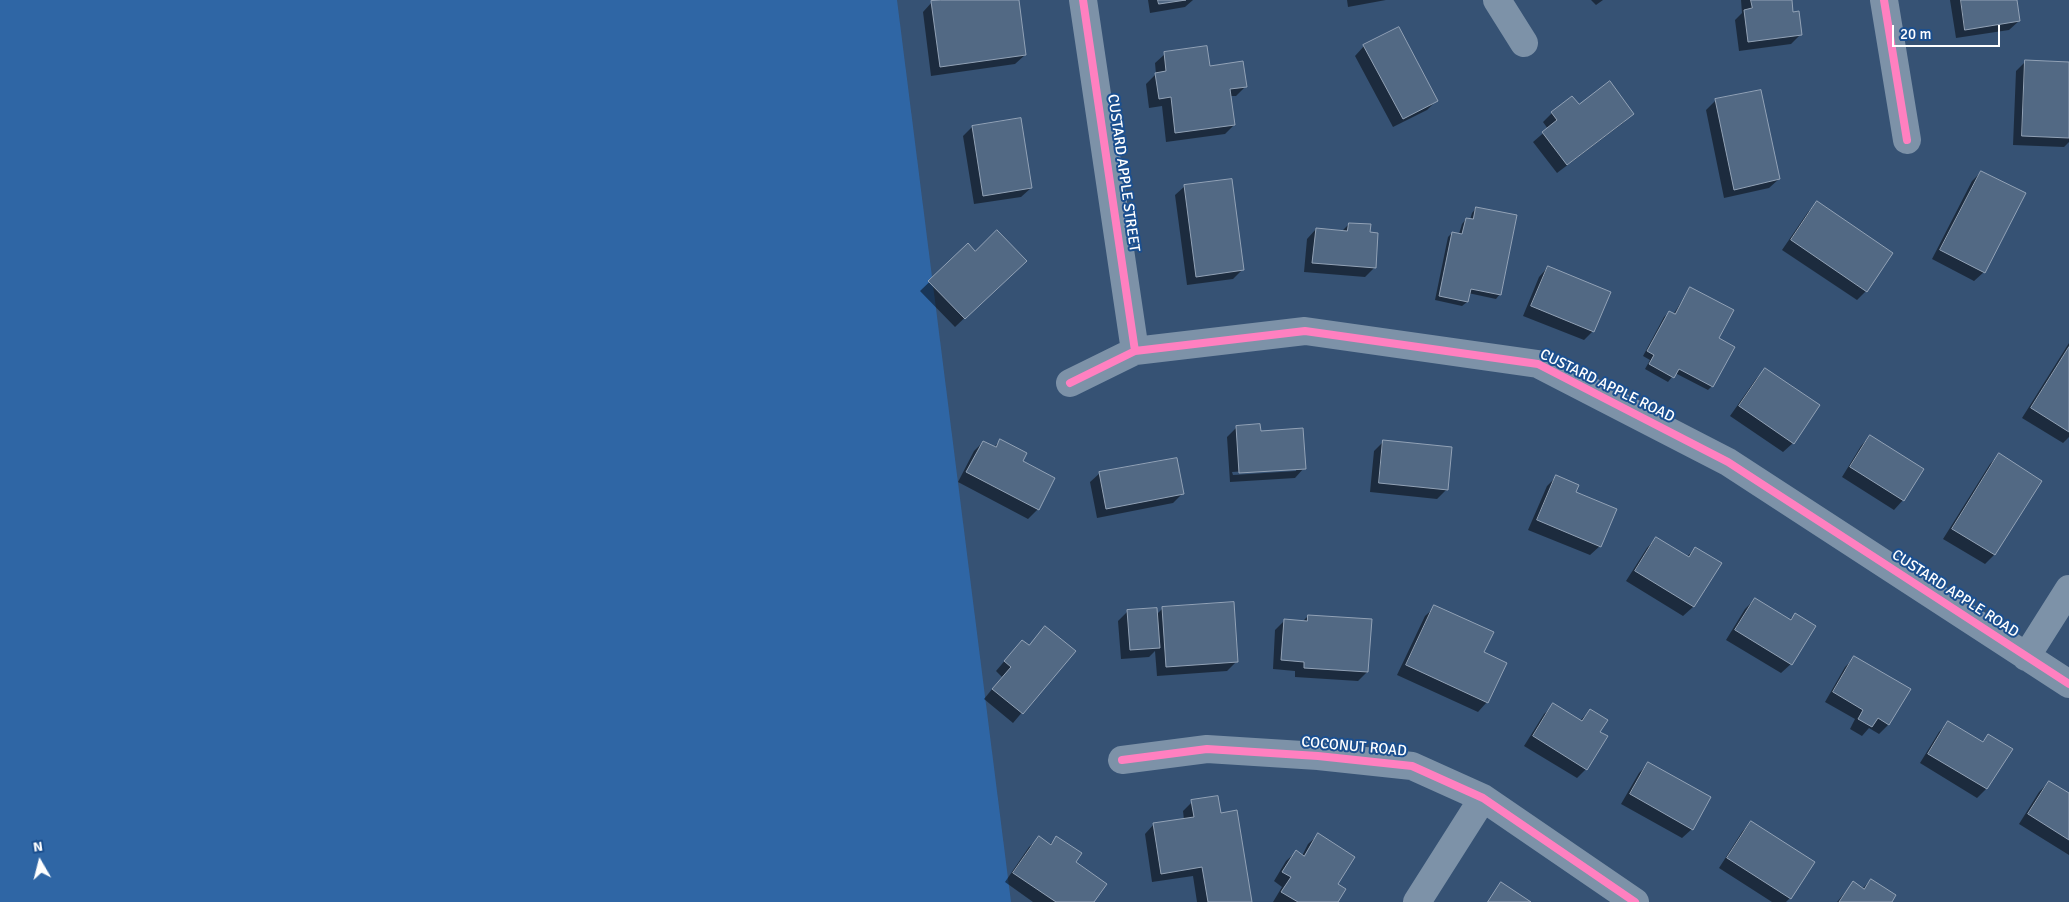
<!DOCTYPE html>
<style>
body{margin:0}
#map{position:relative;width:2069px;height:902px;overflow:hidden;background:#365274;font-family:Signika,sans-serif}
canvas{display:block}
.north{position:absolute;left:15px;top:837px;width:50px;height:50px;-webkit-text-stroke:4px #1b4f8f;paint-order:stroke;rotate:352deg;font-size:14px;font-weight:700;line-height:20px;text-align:center;color:#fff}
.north::after{content:'';display:block;margin:auto;width:18px;height:22px;background:#fff;clip-path:polygon(50% 0,100% 100%,50% 72%,0 100%)}
.scale{position:absolute;left:1892px;top:25px;width:108px;height:22px;box-sizing:border-box;border:2px solid #fff;border-top:0;padding-left:6px;font-size:15px;line-height:18px;white-space:nowrap;color:#fff;-webkit-text-stroke:4px #1b4f8f;paint-order:stroke}
</style>
<div id="map">
<canvas width="2069" height="902"></canvas>
<div class="north">N</div>
<div class="scale">20 m</div>
</div>
<script>
const ctx = document.querySelector('canvas').getContext('2d');
ctx.lineJoin = 'round';
function fillPath(path, color) {
  ctx.fillStyle = color;
  ctx.fill(path, 'evenodd');
}
function stroke(path, color, width, dash) {
  ctx.strokeStyle = color;
  ctx.lineWidth = width;
  ctx.lineCap = dash ? 'butt' : 'round';
  ctx.setLineDash(dash || []);
  ctx.stroke(path);
}
function label(font, color, halo, rows, align = 'center') {
  ctx.font = font + ' Signika,sans-serif';
  ctx.lineWidth = 4;
  ctx.setLineDash([]);
  ctx.textBaseline = 'middle';
  ctx.strokeStyle = halo;
  ctx.fillStyle = color;
  for (const [text, x, y, turn = 0] of rows) {
    ctx.save();
    ctx.translate(x, y);
    ctx.rotate((+turn || 0) * Math.PI / 180);
    ctx.textAlign = isNaN(turn) ? turn : align;
    if (halo) ctx.strokeText(text, 0, 0);
    ctx.fillText(text, 0, 0);
    ctx.restore();
  }
}
fillPath(new Path2D(`
 M 0,0 L 897,0 L 1011,902 L 0,902 Z`), '#2f66a5');
fillPath(new Path2D(`
 M 951,0 L 1017,0 L 1025,55 L 1015,64 L 931,76 L 923,12 L 932,2 Z
 M 1148,0 L 1193,0 L 1185,7 L 1150,13 Z
 M 1347,0 L 1386,0 L 1348,7 Z
 M 1591,0 L 1603,0 L 1596,5 Z
 M 1741,0 L 1790,0 L 1792,14 L 1801,34 L 1791,44 L 1739,51 L 1735,20 L 1742,13 Z
 M 1950,0 L 2016,0 L 2019,21 L 2009,30 L 1956,38 Z
 M 1364,46 L 1436,101 L 1427,110 L 1393,127 L 1355,56 Z
 M 1165,54 L 1209,67 L 1246,86 L 1236,96 L 1230,96 L 1234,125 L 1225,134 L 1166,142 L 1162,106 L 1149,108 L 1146,84 L 1156,74 L 1155,63 Z
 M 2026,61 L 2069,63 L 2069,142 L 2064,147 L 2013,145 L 2016,71 Z
 M 1716,100 L 1779,179 L 1769,188 L 1724,198 L 1706,110 Z
 M 1579,106 L 1633,113 L 1623,123 L 1557,173 L 1533,142 L 1548,129 L 1543,122 L 1552,113 Z
 M 972,127 L 1031,188 L 1021,197 L 974,204 L 963,136 Z
 M 1981,172 L 1984,272 L 1974,281 L 1932,259 L 1972,181 Z
 M 1185,186 L 1243,269 L 1233,279 L 1187,285 L 1175,195 Z
 M 1817,203 L 1866,291 L 1857,300 L 1782,250 L 1808,212 Z
 M 1476,208 L 1500,294 L 1496,299 L 1468,293 L 1467,302 L 1462,306 L 1435,300 L 1448,237 L 1452,233 L 1459,234 L 1462,224 L 1466,219 L 1470,220 L 1472,213 Z
 M 1349,224 L 1369,233 L 1374,268 L 1365,277 L 1304,272 L 1307,239 L 1316,229 L 1342,231 Z
 M 968,245 L 975,253 L 1015,270 L 955,327 L 920,291 Z
 M 1548,267 L 1593,331 L 1584,340 L 1523,316 L 1539,277 Z
 M 1690,288 L 1717,339 L 1712,386 L 1708,390 L 1675,373 L 1668,382 L 1645,369 L 1650,360 L 1643,356 L 1664,317 L 1669,312 L 1673,315 Z
 M 2069,343 L 2069,437 L 2063,443 L 2022,418 Z
 M 1765,370 L 1793,443 L 1783,452 L 1730,416 L 1756,379 Z
 M 1237,427 L 1259,432 L 1304,468 L 1295,478 L 1230,482 L 1227,437 ZM 1296,468 L 1296,471 L 1233,475 L 1232,472 Z
 M 1870,436 L 1903,500 L 1894,510 L 1842,477 L 1861,446 Z
 M 1000,441 L 1021,461 L 1038,509 L 1028,519 L 958,482 L 974,451 L 983,442 L 994,447 Z
 M 1383,442 L 1447,489 L 1437,499 L 1370,492 L 1374,451 Z
 M 1999,455 L 2040,481 L 1994,555 L 1985,564 L 1943,539 L 1990,464 Z
 M 1100,473 L 1182,494 L 1173,503 L 1097,518 L 1090,482 Z
 M 1556,477 L 1575,493 L 1600,546 L 1590,555 L 1528,530 L 1547,486 Z
 M 1656,538 L 1687,557 L 1695,548 L 1720,563 L 1693,607 L 1683,616 L 1626,581 L 1647,548 Z
 M 1755,599 L 1789,620 L 1795,615 L 1791,664 L 1781,673 L 1726,640 L 1745,609 Z
 M 1435,607 L 1483,653 L 1487,702 L 1478,712 L 1397,675 L 1425,616 Z
 M 1163,608 L 1237,661 L 1227,671 L 1157,676 L 1155,651 L 1149,657 L 1121,659 L 1118,621 L 1127,612 L 1156,615 Z
 M 1308,616 L 1367,672 L 1358,681 L 1295,677 L 1295,671 L 1273,669 L 1275,630 L 1285,620 L 1302,622 Z
 M 1028,646 L 1074,651 L 1013,723 L 984,699 L 1002,677 L 996,671 L 1013,651 Z
 M 1854,658 L 1888,725 L 1879,734 L 1869,728 L 1862,736 L 1850,729 L 1855,719 L 1825,702 L 1845,667 Z
 M 1554,705 L 1580,721 L 1590,710 L 1599,733 L 1586,769 L 1577,778 L 1524,746 L 1544,714 Z
 M 1949,722 L 1982,742 L 1988,736 L 1986,789 L 1977,798 L 1920,763 L 1939,732 Z
 M 1648,764 L 1692,829 L 1682,838 L 1621,804 L 1639,773 Z
 M 2049,782 L 2069,795 L 2069,855 L 2019,824 L 2039,792 Z
 M 1192,802 L 1220,814 L 1251,902 L 1197,902 L 1193,876 L 1152,882 L 1145,834 L 1154,824 L 1184,820 L 1183,811 Z
 M 1751,822 L 1790,898 L 1786,902 L 1772,902 L 1719,868 L 1742,832 Z
 M 1318,835 L 1336,885 L 1336,902 L 1273,902 L 1282,887 L 1274,881 L 1286,861 L 1296,852 L 1302,856 L 1308,844 Z
 M 1039,838 L 1049,845 L 1057,838 L 1074,862 L 1093,902 L 1033,902 L 1005,882 L 1029,847 Z
 M 1871,880 L 1890,902 L 1837,902 L 1853,883 L 1862,889 Z`), '#0007');
const building = new Path2D(`
 M 941,0 L 1019,0 L 1026,55 L 940,67 L 931,1 Z
 M 1158,0 L 1186,0 L 1159,4 Z
 M 1751,0 L 1792,0 L 1793,12 L 1799,11 L 1802,35 L 1748,42 L 1744,10 L 1752,8 Z
 M 1961,0 L 2017,0 L 2020,21 L 1965,30 Z
 M 1399,27 L 1438,101 L 1403,119 L 1363,45 Z
 M 1207,46 L 1210,66 L 1243,61 L 1247,87 L 1230,89 L 1235,125 L 1175,133 L 1171,97 L 1159,99 L 1155,73 L 1166,71 L 1164,52 Z
 M 2025,60 L 2069,62 L 2069,138 L 2022,136 Z
 M 1610,81 L 1634,114 L 1567,165 L 1542,132 L 1557,120 L 1551,112 L 1572,96 L 1579,104 Z
 M 1761,90 L 1780,179 L 1734,190 L 1715,99 Z
 M 1021,118 L 1032,188 L 983,196 L 972,126 Z
 M 1981,171 L 2026,193 L 1985,273 L 1940,250 Z
 M 1232,179 L 1244,270 L 1196,277 L 1184,185 Z
 M 1817,201 L 1893,253 L 1867,292 L 1791,240 Z
 M 1476,207 L 1517,215 L 1501,295 L 1471,289 L 1468,302 L 1439,296 L 1452,232 L 1462,234 L 1466,218 L 1473,219 Z
 M 1349,223 L 1371,224 L 1370,232 L 1378,233 L 1376,268 L 1312,263 L 1316,228 L 1347,231 Z
 M 997,230 L 1027,261 L 965,319 L 928,281 L 968,243 L 975,251 Z
 M 1548,266 L 1611,292 L 1594,332 L 1531,306 Z
 M 1690,287 L 1734,310 L 1719,338 L 1735,347 L 1713,387 L 1679,369 L 1674,378 L 1649,364 L 1654,355 L 1647,351 L 1669,311 L 1675,314 Z
 M 2069,347 L 2069,432 L 2031,408 Z
 M 1765,368 L 1820,405 L 1794,444 L 1739,406 Z
 M 1260,424 L 1261,431 L 1303,428 L 1306,469 L 1239,473 L 1236,426 Z
 M 1870,435 L 1924,469 L 1904,501 L 1850,467 Z
 M 1000,439 L 1027,453 L 1023,461 L 1055,478 L 1039,510 L 966,472 L 983,441 L 996,447 Z
 M 1383,440 L 1452,447 L 1448,490 L 1379,483 Z
 M 1999,453 L 2042,481 L 1995,555 L 1952,529 Z
 M 1177,458 L 1184,494 L 1106,509 L 1099,472 Z
 M 1556,475 L 1579,485 L 1576,492 L 1617,509 L 1601,547 L 1537,520 Z
 M 1656,537 L 1689,557 L 1695,547 L 1722,563 L 1694,607 L 1635,571 Z
 M 1755,598 L 1791,620 L 1795,613 L 1816,626 L 1792,665 L 1735,630 Z
 M 1234,602 L 1238,662 L 1166,667 L 1162,607 Z
 M 1434,605 L 1494,632 L 1484,652 L 1507,663 L 1488,703 L 1406,665 Z
 M 1157,608 L 1160,648 L 1130,650 L 1127,610 Z
 M 1308,615 L 1372,619 L 1368,672 L 1304,668 L 1304,662 L 1281,660 L 1284,619 L 1307,621 Z
 M 1045,626 L 1076,651 L 1023,714 L 992,689 L 1011,667 L 1004,661 L 1022,640 L 1029,645 Z
 M 1854,656 L 1911,689 L 1889,725 L 1878,718 L 1872,727 L 1858,719 L 1863,710 L 1833,692 Z
 M 1553,703 L 1582,721 L 1590,709 L 1608,720 L 1600,732 L 1608,736 L 1587,770 L 1533,736 Z
 M 1948,721 L 1983,742 L 1988,734 L 2013,749 L 1987,789 L 1928,754 Z
 M 1648,762 L 1711,797 L 1693,830 L 1630,794 Z
 M 2049,781 L 2069,793 L 2069,840 L 2028,814 Z
 M 1218,796 L 1221,813 L 1237,810 L 1252,902 L 1208,902 L 1202,867 L 1161,874 L 1153,823 L 1194,817 L 1191,800 Z
 M 1751,821 L 1815,862 L 1791,899 L 1727,858 Z
 M 1318,833 L 1355,857 L 1338,884 L 1346,889 L 1338,902 L 1298,902 L 1281,892 L 1291,877 L 1282,872 L 1296,850 L 1304,856 Z
 M 1039,836 L 1051,845 L 1056,836 L 1082,853 L 1076,862 L 1107,884 L 1094,902 L 1056,902 L 1013,873 Z
 M 1871,879 L 1896,895 L 1892,902 L 1839,902 L 1853,881 L 1864,889 Z
 M 1501,882 L 1531,902 L 1488,902 Z`);
fillPath(building, '#526984');
stroke(building, '#92a2b6', 1);
stroke(new Path2D(`
 M 1083,0 L 1135,351
 M 1497,0 L 1524,43
 M 1884,0 L 1907,140
 M 1070,383 L 1135,351 L 1305,331 L 1538,364 L 1728,462 L 2069,684
 M 2026,657 L 2069,589
 M 1122,760 L 1207,749 L 1318,756 L 1412,766 L 1483,798 L 1635,902
 M 1417,902 L 1483,798`), '#7d92a8', 28);
stroke(new Path2D(`
 M 1083,0 L 1135,351
 M 1884,0 L 1907,140
 M 1070,383 L 1135,351 L 1305,331 L 1538,364 L 1728,462 L 2069,684
 M 1122,760 L 1207,749 L 1318,756 L 1412,766 L 1483,798 L 1635,902`), '#ff80c0', 8);
label('15px', '#fff', '#1b4f8f', [
 ["CUSTARD APPLE STREET",1123,173,82],
 ["CUSTARD APPLE ROAD",1607,386,26],
 ["CUSTARD APPLE ROAD",1955,594,33],
 ["COCONUT ROAD",1354,747,5]
]);
</script>
